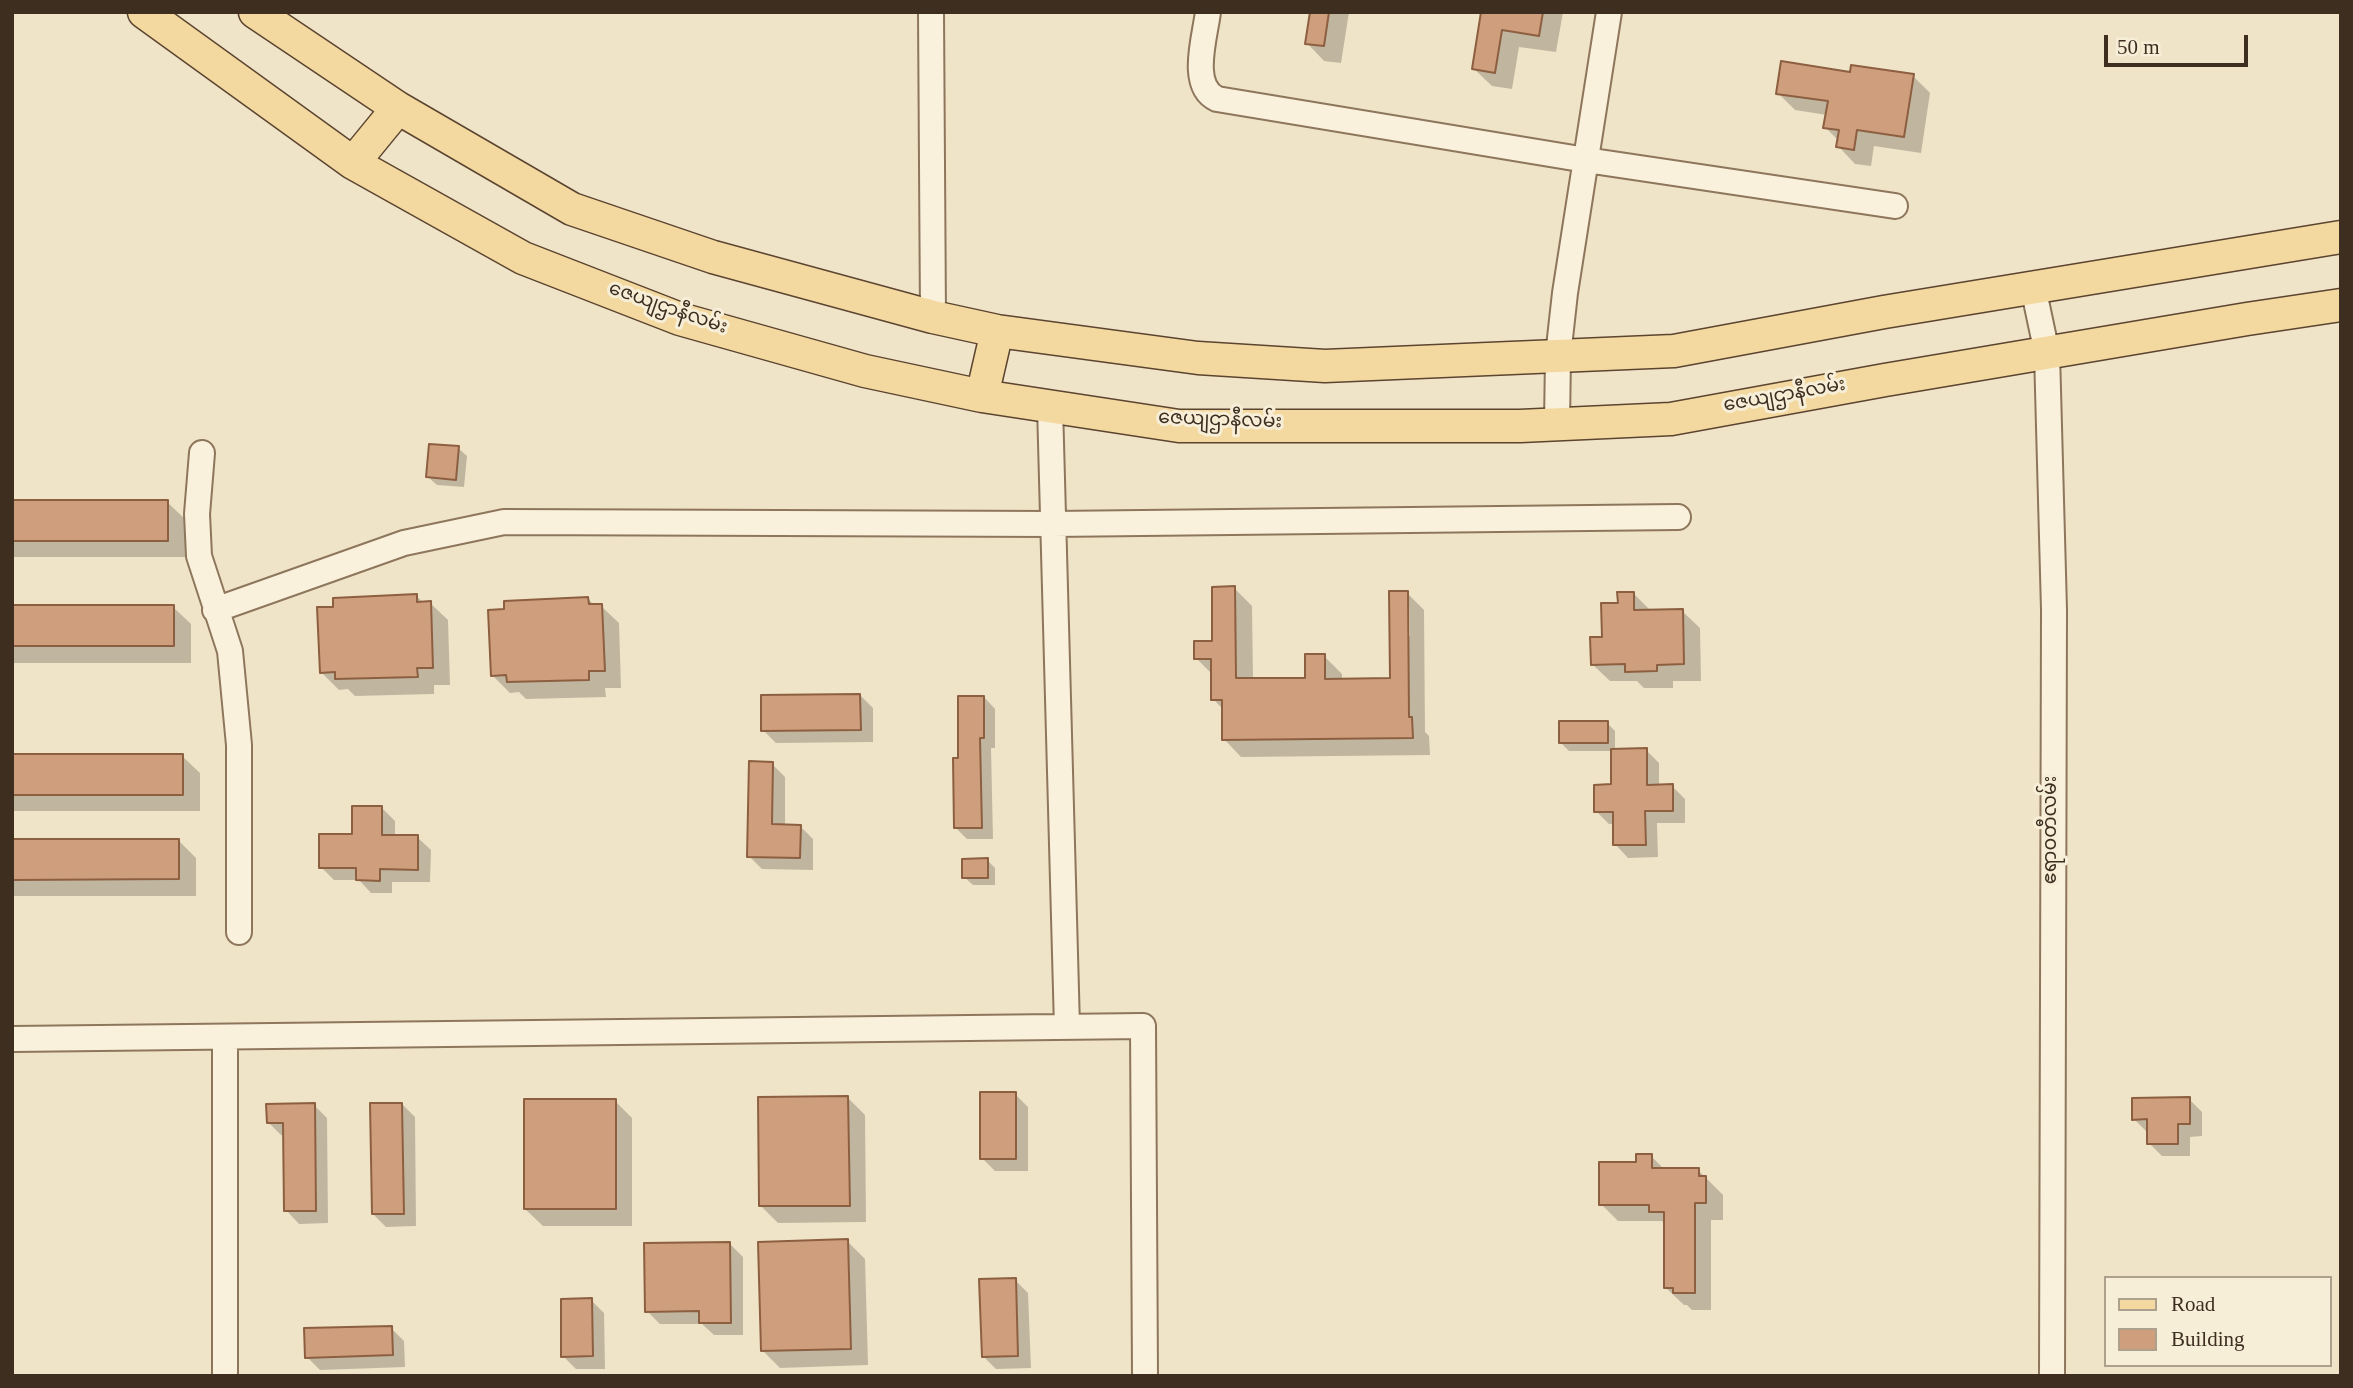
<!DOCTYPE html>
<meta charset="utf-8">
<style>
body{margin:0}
#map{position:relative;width:2353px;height:1388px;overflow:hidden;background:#f0e4c8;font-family:Georgia,serif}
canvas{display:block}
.frame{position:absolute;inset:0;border:14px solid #3d2e20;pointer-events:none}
.legend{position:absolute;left:2104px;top:1276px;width:228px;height:91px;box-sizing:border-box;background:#f7eed8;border:2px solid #ada18e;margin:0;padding:9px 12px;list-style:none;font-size:21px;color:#3d2e20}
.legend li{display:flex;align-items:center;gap:14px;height:35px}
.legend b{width:35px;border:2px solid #ada18e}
.scale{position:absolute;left:2104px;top:35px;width:144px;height:32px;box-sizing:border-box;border:4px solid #3d2e20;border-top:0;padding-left:9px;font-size:21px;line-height:24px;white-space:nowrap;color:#3d2e20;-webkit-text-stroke:5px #f7eed8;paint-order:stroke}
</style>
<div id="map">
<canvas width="2353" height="1388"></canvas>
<div class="frame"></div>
<ul class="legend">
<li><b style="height:9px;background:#f3d9a0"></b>Road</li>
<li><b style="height:19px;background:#cf9f7d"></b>Building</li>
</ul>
<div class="scale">50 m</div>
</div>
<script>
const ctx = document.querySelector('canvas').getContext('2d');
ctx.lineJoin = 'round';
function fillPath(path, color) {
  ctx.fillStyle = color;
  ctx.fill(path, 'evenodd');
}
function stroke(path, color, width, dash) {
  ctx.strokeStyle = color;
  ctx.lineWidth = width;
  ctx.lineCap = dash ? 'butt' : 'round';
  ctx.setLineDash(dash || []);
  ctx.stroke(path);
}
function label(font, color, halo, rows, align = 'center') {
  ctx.font = font + ' Georgia,"Noto Sans Myanmar",serif';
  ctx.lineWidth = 6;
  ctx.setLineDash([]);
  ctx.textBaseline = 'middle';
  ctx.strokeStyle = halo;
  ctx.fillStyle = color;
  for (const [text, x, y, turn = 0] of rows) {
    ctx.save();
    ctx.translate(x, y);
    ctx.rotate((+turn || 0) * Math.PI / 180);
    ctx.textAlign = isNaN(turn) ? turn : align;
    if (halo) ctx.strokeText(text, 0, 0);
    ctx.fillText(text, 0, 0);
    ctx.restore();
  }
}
fillPath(new Path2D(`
 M 1312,12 L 1349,12 L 1341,63 L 1324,61 L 1307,43 Z
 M 1483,12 L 1563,12 L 1556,52 L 1519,47 L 1512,89 L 1492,86 L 1474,69 Z
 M 1852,74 L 1913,76 L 1930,93 L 1921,153 L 1874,146 L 1871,166 L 1855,164 L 1838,146 L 1839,141 L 1825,127 L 1827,115 L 1795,110 L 1778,93 Z
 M 458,448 L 467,456 L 464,487 L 437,485 L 428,477 Z
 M 12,502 L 167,502 L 185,519 L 185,557 L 12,557 Z
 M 1234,588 L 1252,606 L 1253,680 L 1307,679 L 1324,656 L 1342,674 L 1342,680 L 1392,680 L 1407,593 L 1424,610 L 1425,732 L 1429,736 L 1430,755 L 1241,757 L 1224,739 L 1224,710 L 1213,699 L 1213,675 L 1196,658 L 1214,643 ZM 1406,601 L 1409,601 L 1410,636 L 1406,636 Z
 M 1633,593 L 1651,611 L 1682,611 L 1700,628 L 1701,681 L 1673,681 L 1673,688 L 1644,688 L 1637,681 L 1610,681 L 1592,664 L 1620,605 Z
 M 416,596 L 424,603 L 430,603 L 448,620 L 450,685 L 434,685 L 434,694 L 355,696 L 348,689 L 339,690 L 321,672 Z
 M 588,599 L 595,606 L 601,606 L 619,623 L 621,688 L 605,688 L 606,697 L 526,699 L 519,692 L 510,693 L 492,675 Z
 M 12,607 L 173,607 L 191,624 L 191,663 L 12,663 Z
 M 860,695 L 873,708 L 873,742 L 776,743 L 763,730 Z
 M 984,697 L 995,709 L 995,748 L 991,748 L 993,839 L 967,839 L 956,828 L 959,759 Z
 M 1607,723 L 1615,731 L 1615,750 L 1646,750 L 1659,763 L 1659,786 L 1672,786 L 1685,799 L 1685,823 L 1657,823 L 1658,857 L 1628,858 L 1615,844 L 1615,824 L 1609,824 L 1596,811 L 1613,786 L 1612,751 L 1569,751 L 1561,743 Z
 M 12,756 L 182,756 L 200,773 L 200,811 L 12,811 Z
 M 772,764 L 785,777 L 785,826 L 800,826 L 813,839 L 813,870 L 762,869 L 749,856 Z
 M 382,808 L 395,821 L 395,837 L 417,837 L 431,850 L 430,882 L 392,882 L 392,893 L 371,893 L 359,880 L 334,880 L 321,867 Z
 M 178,840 L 196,858 L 196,896 L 12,896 L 12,841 Z
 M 987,860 L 995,868 L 995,885 L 973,885 L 964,877 Z
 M 1015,1094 L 1028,1107 L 1028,1171 L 995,1171 L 982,1158 Z
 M 848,1098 L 865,1115 L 866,1222 L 778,1223 L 761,1206 Z
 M 2189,1099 L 2202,1112 L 2202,1136 L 2190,1137 L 2190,1156 L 2162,1156 L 2149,1143 L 2147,1132 L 2134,1119 Z
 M 615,1101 L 632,1118 L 632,1226 L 543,1226 L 525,1209 Z
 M 402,1104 L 415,1117 L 416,1226 L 386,1227 L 373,1214 Z
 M 314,1105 L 327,1118 L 328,1223 L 299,1224 L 286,1210 L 285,1135 L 281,1135 L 268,1122 Z
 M 1651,1156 L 1665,1170 L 1698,1170 L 1723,1195 L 1723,1220 L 1711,1220 L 1711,1310 L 1692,1310 L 1687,1305 L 1684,1305 L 1666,1288 L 1666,1226 L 1662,1221 L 1618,1221 L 1601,1204 L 1638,1163 Z
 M 847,1241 L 865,1259 L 868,1365 L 780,1368 L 763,1351 Z
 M 730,1244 L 743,1257 L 743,1335 L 714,1335 L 702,1324 L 660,1324 L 647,1311 Z
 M 1015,1280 L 1028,1293 L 1031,1368 L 996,1369 L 983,1356 Z
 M 591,1300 L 604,1313 L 605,1369 L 576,1369 L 563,1356 Z
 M 391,1328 L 404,1341 L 405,1367 L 320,1370 L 307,1357 Z`), '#0003');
const building = new Path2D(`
 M 1310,12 L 1329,12 L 1324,46 L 1305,44 Z
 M 1481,12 L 1543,12 L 1539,36 L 1502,30 L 1495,73 L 1472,69 Z
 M 1781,61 L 1850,72 L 1851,65 L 1914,74 L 1904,137 L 1857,130 L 1854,150 L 1836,147 L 1839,130 L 1823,128 L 1828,101 L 1776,94 Z
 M 429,444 L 459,446 L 456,480 L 426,477 Z
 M 12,500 L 168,500 L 168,541 L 12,541 Z
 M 1235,586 L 1236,678 L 1305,678 L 1305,654 L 1325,654 L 1325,679 L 1390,678 L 1389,591 L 1408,591 L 1409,717 L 1412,717 L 1413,738 L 1222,740 L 1222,700 L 1211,700 L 1211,659 L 1194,659 L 1194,641 L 1212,641 L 1212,587 Z
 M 1617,592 L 1634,592 L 1634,610 L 1683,609 L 1684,664 L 1657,665 L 1657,671 L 1625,672 L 1625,664 L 1591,665 L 1590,637 L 1602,637 L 1601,603 L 1618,603 Z
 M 417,594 L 417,602 L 431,601 L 433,668 L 417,668 L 418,677 L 335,679 L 335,672 L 320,673 L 317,607 L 333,607 L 333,598 Z
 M 588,597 L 589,604 L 602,604 L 605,671 L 589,671 L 589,680 L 507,682 L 506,675 L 491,676 L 488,610 L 504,609 L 504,601 Z
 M 12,605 L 174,605 L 174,646 L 12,646 Z
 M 860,694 L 861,730 L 761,731 L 761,695 Z
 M 958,696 L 984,696 L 984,738 L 980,738 L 982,828 L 954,828 L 953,758 L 958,758 Z
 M 1559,721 L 1608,721 L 1608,743 L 1559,743 Z
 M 1647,748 L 1647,785 L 1673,784 L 1673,811 L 1645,811 L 1646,845 L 1613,845 L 1613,812 L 1594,812 L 1594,785 L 1611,784 L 1611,749 Z
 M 12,754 L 183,754 L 183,795 L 12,795 Z
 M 749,761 L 773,762 L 772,824 L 801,825 L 800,858 L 747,857 Z
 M 352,806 L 382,806 L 382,835 L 418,835 L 418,870 L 380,869 L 380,881 L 356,880 L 356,868 L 319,868 L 319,834 L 352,834 Z
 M 12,839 L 179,839 L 179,879 L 12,880 Z
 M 988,858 L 988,878 L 962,878 L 962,859 Z
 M 980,1092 L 1016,1092 L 1016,1159 L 980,1159 Z
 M 848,1096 L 850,1206 L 759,1206 L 758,1097 Z
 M 2190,1097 L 2190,1124 L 2178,1124 L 2178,1144 L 2147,1144 L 2147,1119 L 2132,1120 L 2132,1098 Z
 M 524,1099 L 616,1099 L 616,1209 L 524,1209 Z
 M 315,1103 L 316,1211 L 284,1211 L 283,1123 L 267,1123 L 266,1104 Z
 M 370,1103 L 402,1103 L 404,1214 L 372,1214 Z
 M 1636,1154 L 1652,1154 L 1652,1168 L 1699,1168 L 1699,1176 L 1706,1176 L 1706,1203 L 1695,1203 L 1695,1293 L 1673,1293 L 1673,1288 L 1664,1288 L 1664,1212 L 1649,1212 L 1649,1205 L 1599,1205 L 1599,1162 L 1636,1162 Z
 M 848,1239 L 851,1349 L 761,1351 L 758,1242 Z
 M 730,1242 L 731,1323 L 699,1323 L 699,1311 L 645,1312 L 644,1243 Z
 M 1016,1278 L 1018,1356 L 982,1357 L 979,1279 Z
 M 592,1298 L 593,1356 L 561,1357 L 561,1299 Z
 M 392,1326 L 393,1355 L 305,1358 L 304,1328 Z`);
fillPath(building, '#cf9f7d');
stroke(building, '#8d5f41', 2);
const minor = new Path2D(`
 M 931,12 L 933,317
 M 1208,12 C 1205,37 1189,86 1217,99 L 1586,160 L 1895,206
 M 2033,287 L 2047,353 L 2054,610 L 2052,1376
 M 1050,406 L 1067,1027
 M 1557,424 L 1558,356 L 1565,293 L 1609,12
 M 202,453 L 197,514 L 199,556 L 230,651 L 239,745 L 239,932
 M 215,610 L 404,543 L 504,522 L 1053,524 L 1678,517
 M 225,1037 L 225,1376
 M 12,1039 L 1143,1026 L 1145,1376`);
const major = new Path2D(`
 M 144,12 L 353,163 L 523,258 L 680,319 L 865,371 L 982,396 L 1179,426 L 1520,426 L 1671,419 L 1885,380 L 2247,319 L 2341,305
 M 255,12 L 398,108 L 572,209 L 713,257 L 933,317 L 997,331 L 1198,358 L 1325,366 L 1674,351 L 1884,312 L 2341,237
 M 353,163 L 398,108
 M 982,396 L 997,331`);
stroke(minor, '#8d765c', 28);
stroke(major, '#5b4430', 35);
stroke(minor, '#faf1dc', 24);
stroke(major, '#f3d9a0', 32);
label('19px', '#3d2e20', '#f7eed8', [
 ["ဇေယျဌာနီလမ်း",667,311,19],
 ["ဇေယျဌာနီလမ်း",1785,398,-10],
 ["ဇေယျဌာနီလမ်း",1220,423,2],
 ["ဧရာဝတီလမ်း",2054,830,-90]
]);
</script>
